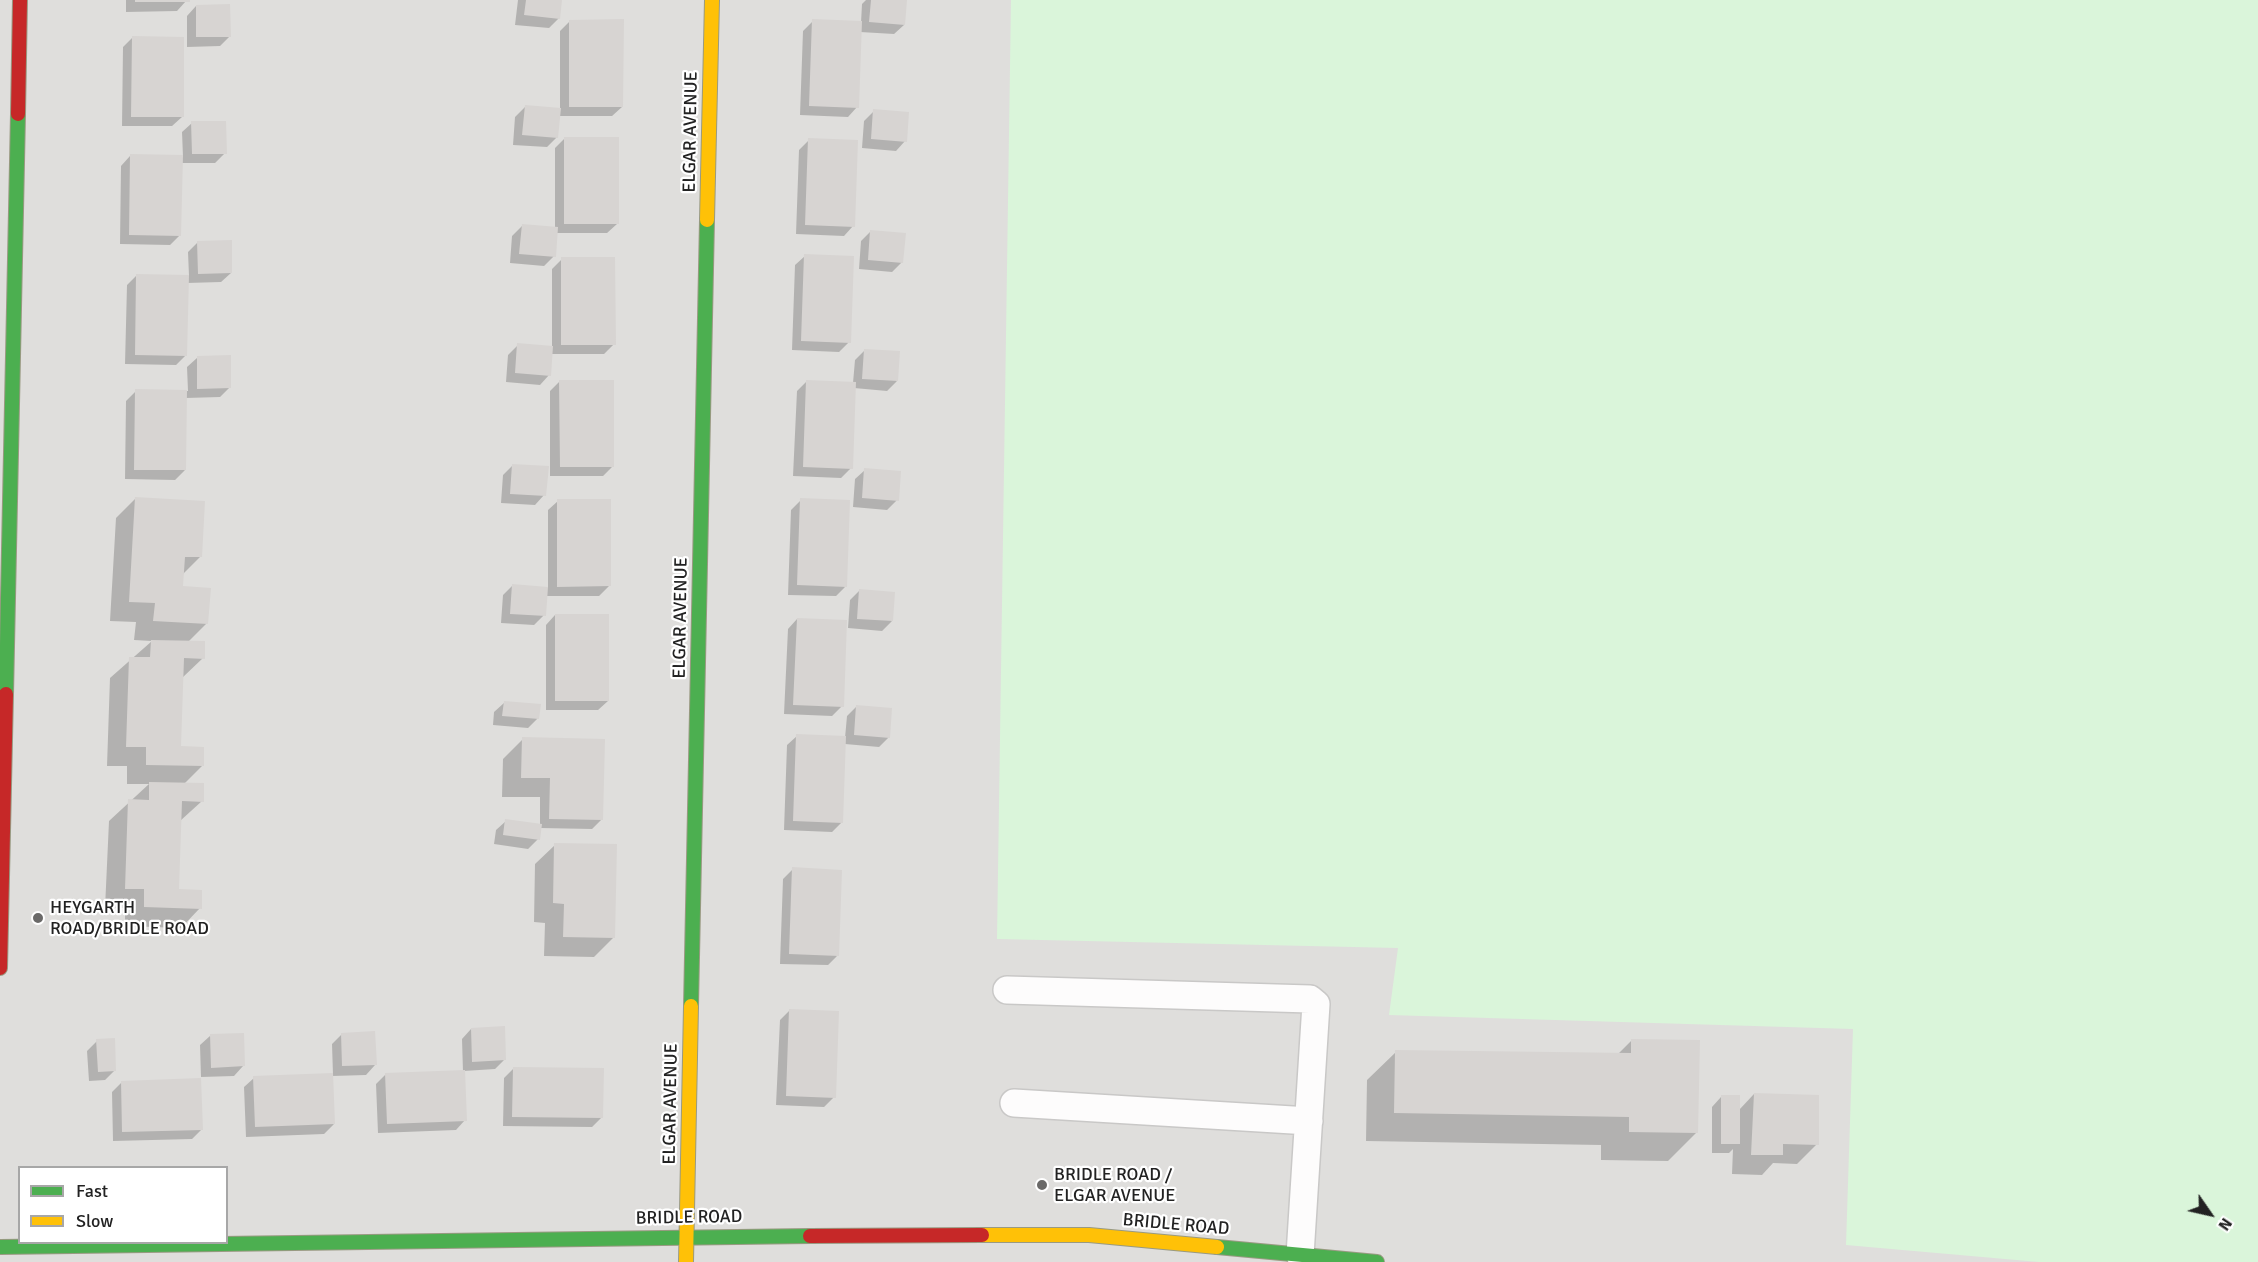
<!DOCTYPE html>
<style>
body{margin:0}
#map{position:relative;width:2258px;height:1262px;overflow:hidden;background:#f0eeeb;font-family:Signika,sans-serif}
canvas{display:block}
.legend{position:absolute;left:18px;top:1166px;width:210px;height:78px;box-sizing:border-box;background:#fff;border:2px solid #a7a7a7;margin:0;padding:8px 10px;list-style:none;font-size:18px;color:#222}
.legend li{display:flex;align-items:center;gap:12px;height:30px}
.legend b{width:30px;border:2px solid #a7a7a7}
.north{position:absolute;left:2180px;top:1184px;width:60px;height:60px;-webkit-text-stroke:4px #fff;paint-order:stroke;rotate:124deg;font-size:16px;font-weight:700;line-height:24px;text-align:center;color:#222}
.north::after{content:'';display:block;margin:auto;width:21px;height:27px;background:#222;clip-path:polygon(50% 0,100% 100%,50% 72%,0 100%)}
</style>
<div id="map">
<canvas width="2258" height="1262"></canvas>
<ul class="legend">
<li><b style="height:8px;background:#4caf50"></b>Fast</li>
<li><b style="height:8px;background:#ffc107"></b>Slow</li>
</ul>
<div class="north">N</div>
</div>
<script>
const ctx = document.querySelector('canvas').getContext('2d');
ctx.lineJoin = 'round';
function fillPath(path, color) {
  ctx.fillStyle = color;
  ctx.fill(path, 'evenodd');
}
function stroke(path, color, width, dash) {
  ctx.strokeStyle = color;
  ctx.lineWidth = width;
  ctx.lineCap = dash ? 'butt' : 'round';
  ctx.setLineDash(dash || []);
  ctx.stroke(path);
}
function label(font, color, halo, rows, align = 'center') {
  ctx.font = font + ' Signika,sans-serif';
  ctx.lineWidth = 4.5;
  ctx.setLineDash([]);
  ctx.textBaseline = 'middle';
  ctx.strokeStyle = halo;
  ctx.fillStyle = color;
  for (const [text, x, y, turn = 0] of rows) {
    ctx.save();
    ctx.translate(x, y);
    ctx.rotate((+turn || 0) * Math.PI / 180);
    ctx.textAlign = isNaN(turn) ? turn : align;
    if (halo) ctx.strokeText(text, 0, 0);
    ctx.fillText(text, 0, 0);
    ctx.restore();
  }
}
fillPath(new Path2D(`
 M 0,0 L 2258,0 L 2258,1262 L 0,1262 ZM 20,1168 L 226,1168 L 226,1242 L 20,1242 Z`), '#dfdedc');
fillPath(new Path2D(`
 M 1011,0 L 2258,0 L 2258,1262 L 2039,1262 L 1846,1245 L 1853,1029 L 1389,1015 L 1398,948 L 997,939 Z`), '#daf5da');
fillPath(new Path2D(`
 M 126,0 L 186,0 L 186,1 L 177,11 L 126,12 Z
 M 518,0 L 615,0 L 560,0 L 559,18 L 549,28 L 515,25 Z
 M 866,0 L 905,0 L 904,25 L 894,34 L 860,32 L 857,107 L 848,117 L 800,115 L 803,31 L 813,21 L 861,23 L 862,4 Z
 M 196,6 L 230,36 L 220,46 L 187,47 L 187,16 Z
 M 570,21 L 622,107 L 612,116 L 559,116 L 557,137 L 547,147 L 513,145 L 515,117 L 525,107 L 560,110 L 560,31 Z
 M 133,37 L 182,117 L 172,126 L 122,126 L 123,47 Z
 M 874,111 L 905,141 L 896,151 L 862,148 L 864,121 Z
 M 192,123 L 225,153 L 215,163 L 181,163 L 180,235 L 170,245 L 120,244 L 121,166 L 130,156 L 183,157 L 182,132 Z
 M 565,138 L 617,224 L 607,233 L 556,233 L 554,256 L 544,266 L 510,263 L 512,236 L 522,226 L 555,228 L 555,148 Z
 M 809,140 L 853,226 L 844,236 L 796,234 L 799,150 Z
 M 870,232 L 902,262 L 892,272 L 859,269 L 861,241 Z
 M 198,242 L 231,273 L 221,282 L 187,283 L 186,355 L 176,365 L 125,364 L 127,285 L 136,276 L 189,276 L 188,252 Z
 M 805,256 L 849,342 L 839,352 L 792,350 L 795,265 Z
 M 562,259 L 614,344 L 604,354 L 551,354 L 549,375 L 540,385 L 506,382 L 508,355 L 518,345 L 552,347 L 552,269 Z
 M 865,350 L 897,381 L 887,391 L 854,388 L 851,468 L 841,478 L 793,476 L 797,391 L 807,381 L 853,383 L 855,360 Z
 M 197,358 L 230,387 L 220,397 L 186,398 L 185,470 L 175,480 L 125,479 L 126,401 L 136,391 L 188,391 L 187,367 Z
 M 560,381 L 612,467 L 603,476 L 550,476 L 550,391 Z
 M 513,465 L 544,495 L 535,505 L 501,503 L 503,475 Z
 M 865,470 L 897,500 L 887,510 L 853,507 L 855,479 Z
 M 136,498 L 200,557 L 183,574 L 182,587 L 207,623 L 188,642 L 203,658 L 182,678 L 179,748 L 202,766 L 184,784 L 202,801 L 180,821 L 178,890 L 200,908 L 181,928 L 125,926 L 125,908 L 105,908 L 109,821 L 149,784 L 127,784 L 127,766 L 107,766 L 110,678 L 152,641 L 134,640 L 136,622 L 110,621 L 116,518 Z
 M 801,500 L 845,587 L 836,596 L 788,595 L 791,510 Z
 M 558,501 L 609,586 L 599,596 L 546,596 L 544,615 L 534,625 L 501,623 L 503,595 L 513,585 L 548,588 L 548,510 Z
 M 860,590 L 892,621 L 882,631 L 848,628 L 850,600 Z
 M 555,615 L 608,701 L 598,710 L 546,710 L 546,625 Z
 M 797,619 L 842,706 L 832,716 L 784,714 L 788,629 Z
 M 504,703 L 538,718 L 528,728 L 493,725 L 494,712 Z
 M 856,707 L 889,737 L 879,747 L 845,744 L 842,822 L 832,832 L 784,830 L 787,745 L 797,736 L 845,738 L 847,716 Z
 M 523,739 L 602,819 L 592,829 L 540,828 L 538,839 L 528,849 L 494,844 L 496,830 L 506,821 L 540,825 L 540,797 L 502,797 L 503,759 Z
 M 555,845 L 614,937 L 594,957 L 544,956 L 545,923 L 534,922 L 535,864 Z
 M 793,869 L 837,956 L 828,965 L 780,964 L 783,879 Z
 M 790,1010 L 834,1097 L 824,1107 L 776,1105 L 780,1020 Z
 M 471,1029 L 504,1060 L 495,1069 L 464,1071 L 465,1120 L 456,1130 L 378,1133 L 376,1084 L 386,1074 L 463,1072 L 462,1039 Z
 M 342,1034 L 375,1065 L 366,1075 L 332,1076 L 334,1124 L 324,1134 L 246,1137 L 244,1087 L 254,1078 L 333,1075 L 332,1044 Z
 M 210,1036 L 243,1066 L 234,1076 L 201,1077 L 200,1045 Z
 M 1632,1040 L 1697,1132 L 1668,1161 L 1601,1160 L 1601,1145 L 1366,1141 L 1367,1080 L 1396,1052 L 1617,1055 Z
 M 97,1041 L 115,1070 L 105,1080 L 89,1081 L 87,1051 Z
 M 514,1068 L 602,1117 L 592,1127 L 503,1126 L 504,1078 Z
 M 122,1082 L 202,1129 L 192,1139 L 113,1141 L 112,1092 Z
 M 1754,1094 L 1817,1144 L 1797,1164 L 1773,1163 L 1762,1175 L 1732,1174 L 1733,1149 L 1729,1153 L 1712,1153 L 1712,1107 L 1721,1097 L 1739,1110 Z`), '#0003');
fillPath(new Path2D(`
 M 135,0 L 190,0 L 190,2 L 135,2 Z
 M 526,0 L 562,0 L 560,19 L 524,15 Z
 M 871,0 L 907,0 L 905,25 L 869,22 Z
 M 230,4 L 231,37 L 196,37 L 196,5 Z
 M 624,19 L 623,107 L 569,107 L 569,20 Z
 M 812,19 L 862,21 L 859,108 L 809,106 Z
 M 132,36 L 184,37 L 184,117 L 131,117 Z
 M 525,105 L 561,108 L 558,138 L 522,135 Z
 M 873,109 L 909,112 L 907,142 L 871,139 Z
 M 191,121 L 226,121 L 227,154 L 192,154 Z
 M 564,137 L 619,137 L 619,224 L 564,224 Z
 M 808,138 L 858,140 L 855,227 L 805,225 Z
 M 130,154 L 183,155 L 181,236 L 129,235 Z
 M 522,224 L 558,227 L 556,257 L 519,254 Z
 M 870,230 L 906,233 L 903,263 L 868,260 Z
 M 232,240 L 232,273 L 198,274 L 197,241 Z
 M 804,254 L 854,256 L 851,343 L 801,341 Z
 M 561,257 L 615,257 L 616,345 L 561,345 Z
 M 136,274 L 189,275 L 187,356 L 135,355 Z
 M 517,343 L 553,346 L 551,376 L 515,373 Z
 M 864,349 L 900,351 L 898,381 L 862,379 Z
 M 231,355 L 231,388 L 197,389 L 197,356 Z
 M 559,380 L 614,380 L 614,467 L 560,467 Z
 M 806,380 L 856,382 L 853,469 L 803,467 Z
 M 135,389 L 187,390 L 186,470 L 134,470 Z
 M 512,464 L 549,466 L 546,496 L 510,494 Z
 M 864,468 L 901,471 L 899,501 L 862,498 Z
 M 135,497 L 205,501 L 202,557 L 185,557 L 183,586 L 211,588 L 208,624 L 153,621 L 155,603 L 129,602 Z
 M 800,498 L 850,500 L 847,587 L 797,585 Z
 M 557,499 L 611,499 L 611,586 L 557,587 Z
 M 512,584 L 548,587 L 546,616 L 510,614 Z
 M 859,589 L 895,592 L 893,621 L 857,619 Z
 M 555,614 L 609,614 L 609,701 L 555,701 Z
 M 797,618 L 847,620 L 844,707 L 793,705 Z
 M 151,640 L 205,641 L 205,659 L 184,658 L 181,746 L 204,747 L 204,766 L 146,765 L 146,747 L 126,747 L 129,657 L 150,657 Z
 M 504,701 L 541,704 L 539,719 L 502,716 Z
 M 856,705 L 892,708 L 890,738 L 854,735 Z
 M 796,734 L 846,736 L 843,823 L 793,821 Z
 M 522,737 L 605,739 L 603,820 L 549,819 L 550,778 L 521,778 Z
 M 149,782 L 204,783 L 204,802 L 182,801 L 179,889 L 202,890 L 202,909 L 144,907 L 144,889 L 125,889 L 128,799 L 149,800 Z
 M 505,819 L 542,824 L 540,840 L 503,835 Z
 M 554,843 L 617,844 L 615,938 L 563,937 L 564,904 L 553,903 Z
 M 792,867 L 842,870 L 839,956 L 789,954 Z
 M 789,1009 L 839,1011 L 836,1098 L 786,1096 Z
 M 505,1026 L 506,1060 L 472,1062 L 471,1028 Z
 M 375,1031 L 377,1065 L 342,1066 L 341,1033 Z
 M 244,1033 L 245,1066 L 211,1068 L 210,1034 Z
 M 115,1038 L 116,1071 L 98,1072 L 96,1039 Z
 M 1631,1039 L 1700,1040 L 1698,1133 L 1629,1132 L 1629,1117 L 1394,1113 L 1395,1050 L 1631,1053 Z
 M 513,1067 L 604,1068 L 603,1118 L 512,1117 Z
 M 465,1070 L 467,1121 L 387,1124 L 385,1073 Z
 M 333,1073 L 335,1124 L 255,1127 L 253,1076 Z
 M 201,1078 L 203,1130 L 122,1132 L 121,1081 Z
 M 1754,1093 L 1819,1095 L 1819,1145 L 1783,1144 L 1783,1155 L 1751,1155 Z
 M 1721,1095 L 1740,1095 L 1740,1144 L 1721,1144 Z`), '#d7d4d2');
const lane = new Path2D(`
 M 1007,990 L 1310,999 L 1316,1004 L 1300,1255
 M 1014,1103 L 1309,1121`);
const fast = new Path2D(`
 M 6,694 L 18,114
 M 691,1006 L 707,220
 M 0,1247 L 810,1236
 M 1217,1247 L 1377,1262`);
const slow = new Path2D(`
 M 707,220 L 712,0
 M 982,1235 L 1089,1235 L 1217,1247
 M 686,1262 L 691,1006`);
const jam = new Path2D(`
 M 18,114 L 20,0
 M 0,968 L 6,694
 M 810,1236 L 982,1235`);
stroke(lane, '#c9c8c7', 30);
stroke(fast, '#999a82', 16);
stroke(slow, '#999a82', 16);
stroke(jam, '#999a82', 16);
stroke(lane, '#fdfcfc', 27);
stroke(fast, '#4caf50', 14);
stroke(slow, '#ffc107', 14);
stroke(jam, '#c62828', 14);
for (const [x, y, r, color] of [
 [38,918,6,"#6a6968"],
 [1042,1185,6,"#6a6968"]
]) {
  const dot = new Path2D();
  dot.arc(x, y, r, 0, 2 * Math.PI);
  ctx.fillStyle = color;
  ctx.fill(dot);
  stroke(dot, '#fff', 2);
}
label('18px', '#222', '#fff', [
 ["ELGAR AVENUE",691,132,-89],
 ["ELGAR AVENUE",681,618,-89],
 ["ELGAR AVENUE",671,1104,-89],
 ["BRIDLE ROAD",689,1218,-1],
 ["BRIDLE ROAD",1176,1225,5]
]);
label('18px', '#222', '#fff', [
 ["HEYGARTH",50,908],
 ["ROAD/BRIDLE ROAD",50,929],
 ["BRIDLE ROAD /",1054,1175],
 ["ELGAR AVENUE",1054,1196]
], 'left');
</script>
